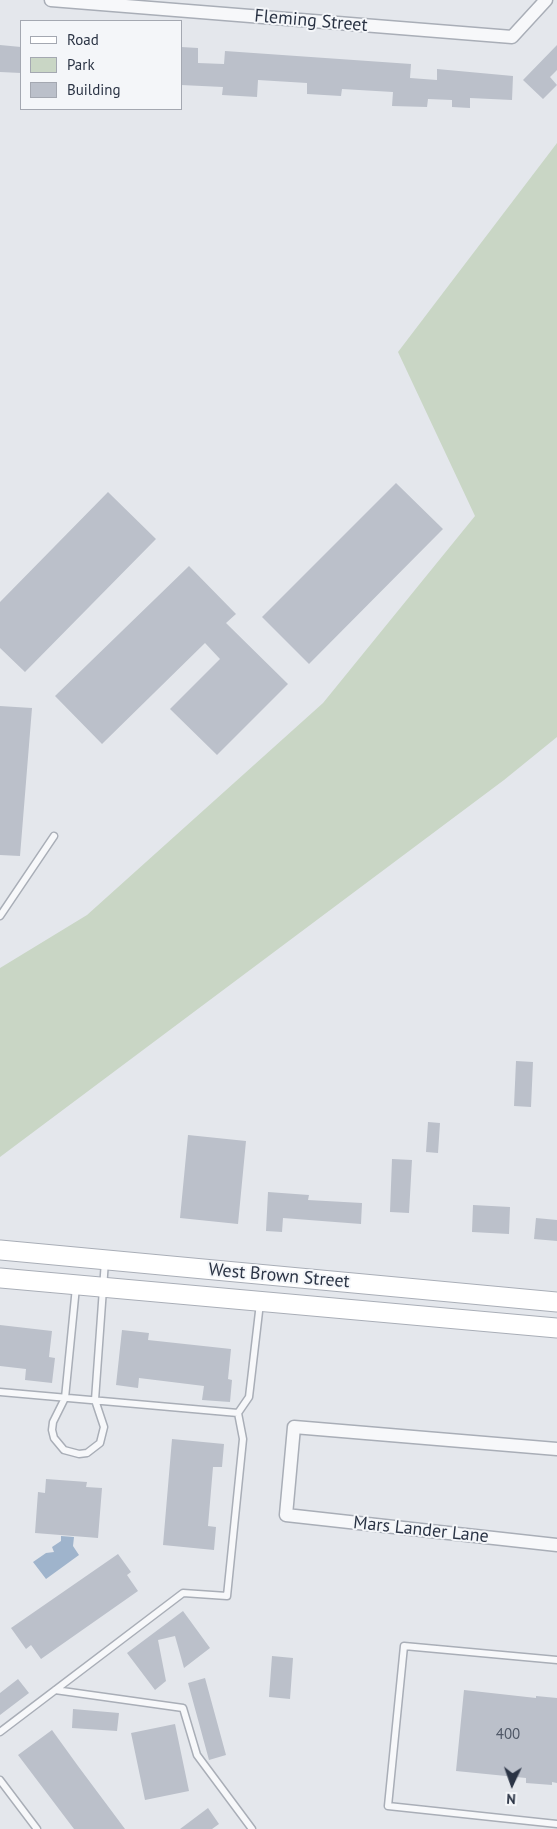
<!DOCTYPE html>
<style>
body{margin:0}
#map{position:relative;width:557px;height:1829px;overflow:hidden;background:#e4e7ec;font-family:"PT Sans",sans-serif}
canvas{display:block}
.legend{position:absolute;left:20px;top:20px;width:162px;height:90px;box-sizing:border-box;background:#f4f6f9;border:1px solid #a4a8b1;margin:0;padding:6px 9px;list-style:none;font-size:15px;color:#2b3445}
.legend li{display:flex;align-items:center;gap:10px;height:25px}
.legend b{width:25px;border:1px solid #a4a8b1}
.north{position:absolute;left:487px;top:1759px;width:50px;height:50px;-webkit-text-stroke:4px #f4f6f9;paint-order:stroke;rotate:183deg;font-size:14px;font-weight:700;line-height:20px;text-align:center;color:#2b3445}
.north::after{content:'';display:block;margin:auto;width:18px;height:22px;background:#2b3445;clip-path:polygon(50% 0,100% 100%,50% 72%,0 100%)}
</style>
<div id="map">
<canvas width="557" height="1829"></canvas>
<ul class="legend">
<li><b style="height:6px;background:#fff"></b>Road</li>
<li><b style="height:14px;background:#c9d6c5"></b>Park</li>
<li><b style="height:14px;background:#bbc0ca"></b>Building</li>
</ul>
<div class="north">N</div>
</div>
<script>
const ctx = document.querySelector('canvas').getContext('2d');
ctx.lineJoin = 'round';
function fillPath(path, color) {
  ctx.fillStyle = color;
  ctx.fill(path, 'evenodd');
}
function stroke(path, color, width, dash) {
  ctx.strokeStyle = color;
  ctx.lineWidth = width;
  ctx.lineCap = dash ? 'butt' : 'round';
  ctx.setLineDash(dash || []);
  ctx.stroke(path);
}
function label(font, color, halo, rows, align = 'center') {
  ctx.font = font + ' "PT Sans",sans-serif';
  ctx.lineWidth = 4;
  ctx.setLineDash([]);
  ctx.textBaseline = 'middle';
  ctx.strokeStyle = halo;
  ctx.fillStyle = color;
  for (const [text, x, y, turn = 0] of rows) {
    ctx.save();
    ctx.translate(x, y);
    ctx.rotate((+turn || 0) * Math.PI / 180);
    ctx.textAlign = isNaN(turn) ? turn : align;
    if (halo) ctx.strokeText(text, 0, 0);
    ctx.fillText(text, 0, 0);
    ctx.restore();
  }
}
fillPath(new Path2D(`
 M 557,143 L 557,737 L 504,780 L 0,1157 L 0,968 L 87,915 L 323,703 L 475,516 L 398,352 Z`), '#c9d6c5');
fillPath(new Path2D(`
 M 61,1536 L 74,1537 L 73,1546 L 79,1555 L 46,1579 L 33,1562 L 46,1553 L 54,1552 L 52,1547 L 61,1541 Z`), '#9fb4cc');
fillPath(new Path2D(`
 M 0,45 L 21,47 L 21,73 L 0,72 Z
 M 557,45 L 557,70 L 550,77 L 557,85 L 543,99 L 523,80 Z
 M 181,47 L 198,48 L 198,63 L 224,64 L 225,51 L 411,64 L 410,78 L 437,80 L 437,69 L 513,76 L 512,100 L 470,98 L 470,108 L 452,107 L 452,100 L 428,99 L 427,107 L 392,106 L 393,92 L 342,89 L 341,96 L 307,94 L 307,83 L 258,80 L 257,97 L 222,95 L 223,87 L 181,85 Z
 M 396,483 L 443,529 L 309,664 L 262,617 Z
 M 108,492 L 156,539 L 25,672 L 0,648 L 0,602 Z
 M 189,566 L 236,614 L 226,623 L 288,684 L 217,755 L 170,709 L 220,659 L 205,643 L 102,744 L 55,696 Z
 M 0,706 L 32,708 L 20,856 L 0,855 Z
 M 516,1061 L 533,1062 L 531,1107 L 514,1106 Z
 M 428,1122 L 440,1123 L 438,1153 L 426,1152 Z
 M 188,1135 L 246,1141 L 238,1224 L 180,1218 Z
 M 392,1159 L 412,1160 L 409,1213 L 390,1212 Z
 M 268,1192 L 309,1195 L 308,1200 L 362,1203 L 361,1224 L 283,1218 L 282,1232 L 266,1231 Z
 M 473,1205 L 510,1207 L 509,1234 L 472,1232 Z
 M 536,1218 L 557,1220 L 557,1241 L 534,1239 Z
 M 0,1325 L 52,1331 L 49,1357 L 55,1358 L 52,1383 L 25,1380 L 26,1369 L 0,1366 Z
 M 122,1330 L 149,1333 L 148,1340 L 231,1349 L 228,1379 L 232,1380 L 230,1402 L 202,1400 L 204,1386 L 139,1378 L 138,1388 L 116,1385 Z
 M 172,1439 L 224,1444 L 222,1467 L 213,1467 L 208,1526 L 216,1527 L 214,1550 L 163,1545 Z
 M 46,1479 L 87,1482 L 86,1487 L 102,1488 L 98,1538 L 35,1533 L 38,1492 L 45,1493 Z
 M 118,1554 L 131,1572 L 127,1575 L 138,1591 L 41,1659 L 31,1645 L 26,1649 L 11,1628 Z
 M 183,1611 L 210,1648 L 184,1668 L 175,1636 L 158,1640 L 166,1681 L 155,1690 L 127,1653 Z
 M 272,1656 L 293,1658 L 290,1699 L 269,1697 Z
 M 205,1678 L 226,1755 L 209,1760 L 188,1683 Z
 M 18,1679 L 29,1693 L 0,1715 L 0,1693 Z
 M 464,1690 L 536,1698 L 536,1696 L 557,1698 L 557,1783 L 552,1782 L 552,1785 L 526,1783 L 526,1778 L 456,1771 Z
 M 73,1709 L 119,1713 L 117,1731 L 72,1728 Z
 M 175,1724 L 189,1791 L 145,1800 L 131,1733 Z
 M 52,1730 L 78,1766 L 125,1829 L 74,1829 L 18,1755 Z
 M 208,1808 L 219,1824 L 212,1829 L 180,1829 Z`), '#bbc0ca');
const service = new Path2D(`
 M 0,916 L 54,836
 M 76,1287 L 65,1398 L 53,1422 L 52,1430 L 54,1438 L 64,1450 L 79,1454 L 87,1453 L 100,1443 L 104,1427 L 95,1400 L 105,1261
 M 0,1392 L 238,1413 L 243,1439 L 227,1596 L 183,1593 L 0,1732
 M 238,1413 L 249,1397 L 260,1303
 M 557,1660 L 404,1646 L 388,1806 L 557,1824
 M 55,1690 L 183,1708 L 197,1755 L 252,1829
 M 0,1780 L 37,1829`);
const minor = new Path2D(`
 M 51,0 L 512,37 L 546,0
 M 557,1449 L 294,1427 L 286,1515 L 557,1545`);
const secondary = new Path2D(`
 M 0,1250 L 557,1302
 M 0,1278 L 557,1328`);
stroke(service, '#a9aeb7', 9);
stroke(minor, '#a9aeb7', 15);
stroke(secondary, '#a9aeb7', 21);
stroke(service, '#f7f8fa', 6);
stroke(minor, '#f7f8fa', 12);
stroke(secondary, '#fff', 19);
label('15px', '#4f5766', null, [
 ["400",508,1735]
]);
label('18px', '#2b3445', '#f4f6f9', [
 ["Fleming Street",311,21,5],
 ["West Brown Street",279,1276,5],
 ["Mars Lander Lane",421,1530,6]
]);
</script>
